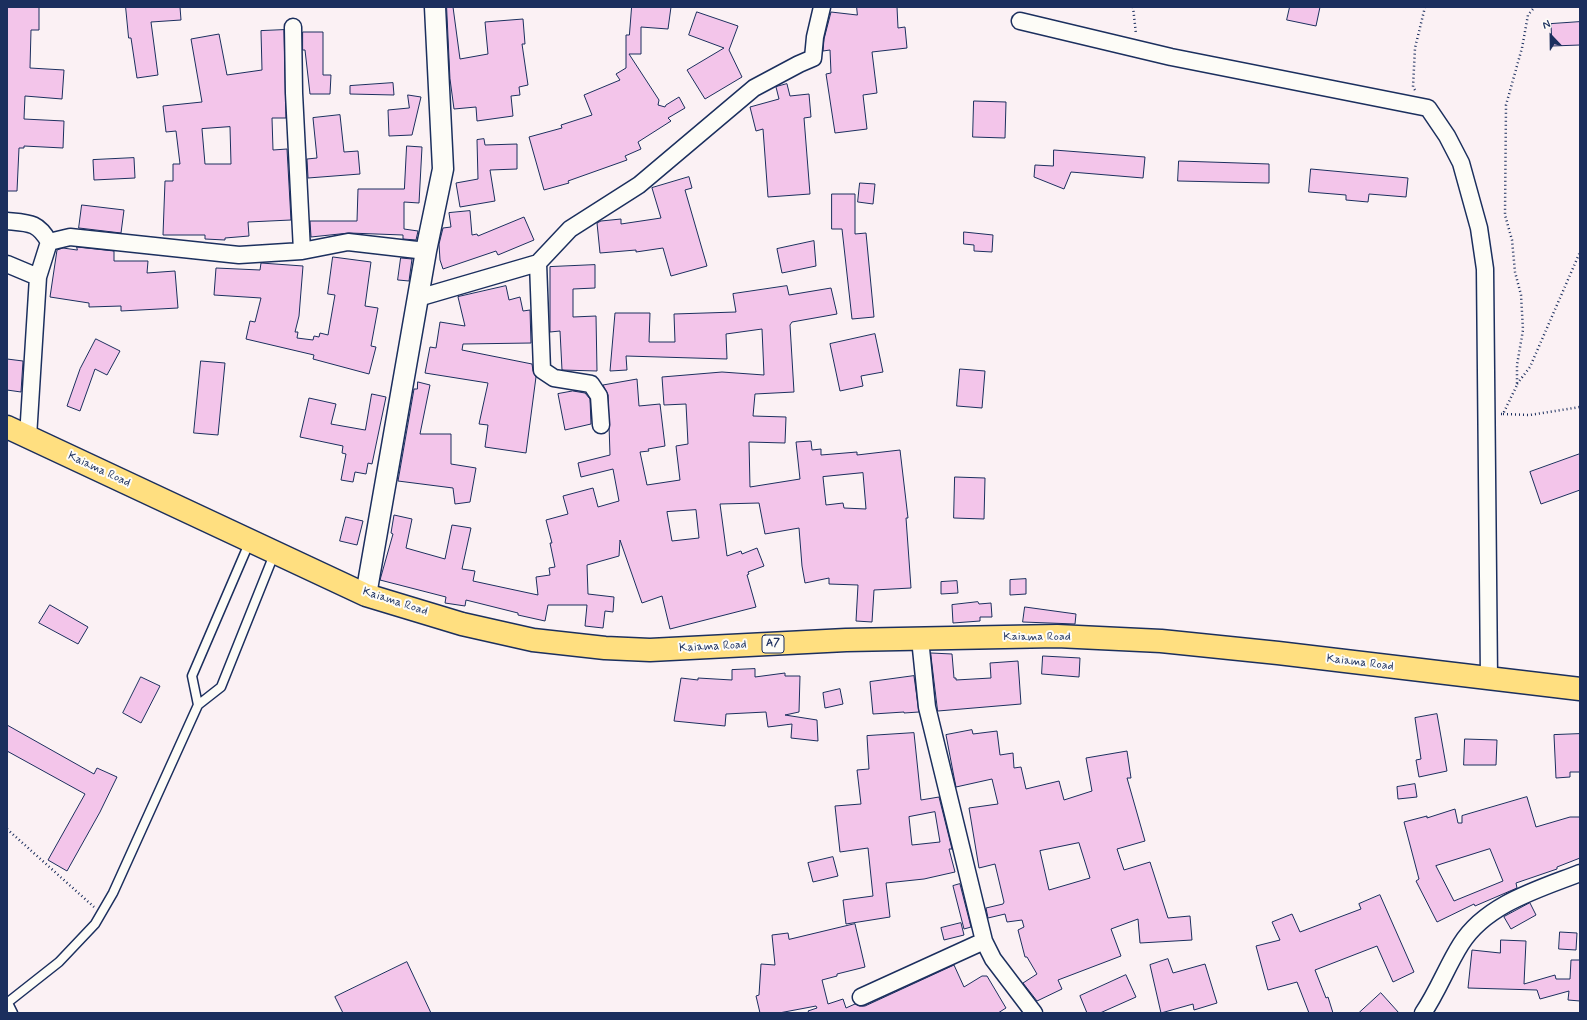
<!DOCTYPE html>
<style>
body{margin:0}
#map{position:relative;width:1587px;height:1020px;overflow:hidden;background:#fbf1f4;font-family:Mynerve,sans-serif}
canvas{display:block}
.frame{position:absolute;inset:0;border:8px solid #1b2f5e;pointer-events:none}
.north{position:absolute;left:1531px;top:16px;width:40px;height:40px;-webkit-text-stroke:3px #fdfcf7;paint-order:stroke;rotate:338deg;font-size:11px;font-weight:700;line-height:16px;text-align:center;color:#1b2f5e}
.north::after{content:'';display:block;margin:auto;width:14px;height:18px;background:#1b2f5e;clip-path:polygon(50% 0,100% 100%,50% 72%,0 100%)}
</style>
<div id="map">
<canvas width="1587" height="1020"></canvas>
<div class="frame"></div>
<div class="north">N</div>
</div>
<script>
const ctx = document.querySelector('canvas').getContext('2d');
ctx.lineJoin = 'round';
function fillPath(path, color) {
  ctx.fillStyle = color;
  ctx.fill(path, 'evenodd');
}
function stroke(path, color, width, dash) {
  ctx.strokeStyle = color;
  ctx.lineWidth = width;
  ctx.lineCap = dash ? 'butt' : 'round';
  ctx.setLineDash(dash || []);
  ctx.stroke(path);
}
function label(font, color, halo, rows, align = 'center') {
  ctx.font = font + ' Mynerve,sans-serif';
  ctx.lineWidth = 4;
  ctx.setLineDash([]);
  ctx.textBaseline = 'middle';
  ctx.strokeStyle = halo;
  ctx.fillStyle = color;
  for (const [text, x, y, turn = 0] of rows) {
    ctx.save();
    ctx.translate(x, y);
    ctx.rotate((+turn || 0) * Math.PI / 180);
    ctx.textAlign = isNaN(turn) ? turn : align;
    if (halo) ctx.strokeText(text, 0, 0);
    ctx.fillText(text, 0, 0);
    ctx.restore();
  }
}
const building = new Path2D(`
 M 7,7 L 39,7 L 39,30 L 31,30 L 30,68 L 64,70 L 62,99 L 25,96 L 24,119 L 64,121 L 63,148 L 24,146 L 24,148 L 19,148 L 17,191 L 7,191 Z
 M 126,7 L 180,7 L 181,20 L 151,22 L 158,75 L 137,78 L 131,38 L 129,38 Z
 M 447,7 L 453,7 L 460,59 L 488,54 L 485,22 L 523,19 L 525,44 L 522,44 L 528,85 L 519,87 L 520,95 L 511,96 L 513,116 L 477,121 L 476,107 L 454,109 L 450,79 Z
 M 632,7 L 671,7 L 668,29 L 641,27 L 641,54 L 629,54 L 659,100 L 658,105 L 665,107 L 666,105 L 679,97 L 685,108 L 668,118 L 671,121 L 638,142 L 641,149 L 625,156 L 627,160 L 568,181 L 569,183 L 544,190 L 529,137 L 562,128 L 561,125 L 592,115 L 584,95 L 620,80 L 616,74 L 626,68 L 626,35 L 629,35 Z
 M 857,7 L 897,7 L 898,28 L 905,27 L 907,48 L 872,52 L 877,93 L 863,95 L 867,129 L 835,133 L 826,74 L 831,73 L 830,50 L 823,51 L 824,39 L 831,12 L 857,15 Z
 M 1290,7 L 1320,7 L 1316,26 L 1287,20 Z
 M 697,12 L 738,26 L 729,50 L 742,77 L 705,99 L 687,70 L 724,48 L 689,35 Z
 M 1580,22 L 1580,45 L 1552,46 L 1551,24 Z
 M 284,30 L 286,118 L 272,118 L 273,150 L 287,149 L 291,220 L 248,222 L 249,236 L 225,238 L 225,240 L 205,239 L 205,235 L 163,235 L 165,181 L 173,181 L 173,164 L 180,164 L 176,131 L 166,132 L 163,106 L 202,102 L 191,39 L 219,34 L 227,75 L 262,70 L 261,31 ZM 230,127 L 231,164 L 205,164 L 202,129 Z
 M 303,32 L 323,32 L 323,75 L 331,75 L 330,94 L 310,94 L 305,50 L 303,50 Z
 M 393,83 L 394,95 L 350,94 L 350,86 Z
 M 787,84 L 790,96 L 809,94 L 811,117 L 804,118 L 810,194 L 768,197 L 763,129 L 756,131 L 750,107 L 779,99 L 776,87 Z
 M 408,95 L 421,97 L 412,135 L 389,136 L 388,110 L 409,108 Z
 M 974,101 L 1006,102 L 1005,138 L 973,137 Z
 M 340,115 L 344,152 L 358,151 L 360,174 L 308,178 L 307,159 L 317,158 L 313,118 Z
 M 484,139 L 485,145 L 517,144 L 517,169 L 490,170 L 495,201 L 460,207 L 456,183 L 478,179 L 477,140 Z
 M 407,146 L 422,147 L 419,203 L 404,202 L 404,229 L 418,231 L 416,240 L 403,239 L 403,235 L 349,233 L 311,237 L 310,221 L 357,221 L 358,189 L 404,189 Z
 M 1054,150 L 1145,157 L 1143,178 L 1071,172 L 1064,189 L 1034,177 L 1035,165 L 1053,166 Z
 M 134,158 L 135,178 L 94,180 L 93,160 Z
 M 1179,161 L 1269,164 L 1269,183 L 1178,181 Z
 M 1311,169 L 1408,178 L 1406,197 L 1369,194 L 1368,202 L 1346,200 L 1346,195 L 1309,192 Z
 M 689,177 L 692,188 L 685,190 L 707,266 L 671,276 L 663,248 L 636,252 L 636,250 L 600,253 L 597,223 L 601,221 L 621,219 L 621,224 L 661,218 L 652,188 Z
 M 860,183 L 875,184 L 873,204 L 858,202 Z
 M 832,194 L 855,194 L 855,234 L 866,233 L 874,317 L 852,319 L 842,229 L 832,229 Z
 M 82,205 L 124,210 L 121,233 L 79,228 Z
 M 470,211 L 472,235 L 477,234 L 478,236 L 524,217 L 534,240 L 498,255 L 496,251 L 443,269 L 440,260 L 439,244 L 443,228 L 451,227 L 449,213 Z
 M 964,232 L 993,235 L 992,252 L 974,251 L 974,245 L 964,244 Z
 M 814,241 L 816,266 L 782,273 L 777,249 Z
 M 77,247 L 114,251 L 114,261 L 148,261 L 147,273 L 175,271 L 178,308 L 121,311 L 121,306 L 89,307 L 89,303 L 50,297 L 57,250 L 63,248 L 77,250 Z
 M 333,257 L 371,262 L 365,306 L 378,308 L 371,346 L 376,347 L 369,374 L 313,359 L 314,355 L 246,339 L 250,321 L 255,322 L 261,298 L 214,295 L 216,268 L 260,270 L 261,263 L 303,266 L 299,316 L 295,332 L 298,332 L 297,338 L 313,340 L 314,336 L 319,337 L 320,333 L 328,335 L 335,295 L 328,294 Z
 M 401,258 L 412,259 L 409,281 L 398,280 Z
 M 595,265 L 595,288 L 573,289 L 573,317 L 596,316 L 597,371 L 562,370 L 560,331 L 550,332 L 550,267 Z
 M 506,286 L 509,300 L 520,297 L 523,311 L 530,310 L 531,343 L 463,344 L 462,350 L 532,364 L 533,371 L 536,377 L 526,453 L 485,447 L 488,425 L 479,424 L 488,383 L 425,373 L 430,347 L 436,348 L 440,322 L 465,326 L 458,297 Z
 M 787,286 L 789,295 L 831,288 L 837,314 L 792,322 L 790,325 L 794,392 L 755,394 L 753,416 L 786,417 L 785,443 L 749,442 L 750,487 L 800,479 L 796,442 L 811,441 L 812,450 L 821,449 L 821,455 L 857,452 L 857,455 L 900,450 L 908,518 L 906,518 L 911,588 L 874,590 L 872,622 L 856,621 L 858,585 L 829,584 L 829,578 L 805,583 L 802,566 L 799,528 L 765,534 L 759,503 L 720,504 L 727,556 L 741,551 L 742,554 L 757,548 L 764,566 L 748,572 L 749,574 L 747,575 L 756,607 L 670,629 L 662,596 L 642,603 L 620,540 L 619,556 L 587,565 L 588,594 L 614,597 L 613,612 L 605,611 L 603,628 L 585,626 L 587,605 L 548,605 L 545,621 L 518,615 L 518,613 L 466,600 L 465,606 L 445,603 L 446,597 L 380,580 L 393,534 L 391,533 L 394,515 L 412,519 L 406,548 L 445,559 L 452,525 L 471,528 L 462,569 L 475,571 L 473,581 L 538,595 L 536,577 L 550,575 L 549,568 L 555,567 L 550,543 L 552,543 L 546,520 L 568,514 L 563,496 L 593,488 L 598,507 L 619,501 L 613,469 L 581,477 L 578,463 L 610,455 L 608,395 L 603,385 L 637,379 L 639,406 L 660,404 L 665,446 L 648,449 L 649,451 L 640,452 L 647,485 L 680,480 L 676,446 L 688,444 L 686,404 L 664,405 L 662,377 L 722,372 L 764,375 L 762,329 L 726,334 L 727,359 L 626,356 L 627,370 L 610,371 L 615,313 L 650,313 L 649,342 L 675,342 L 674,314 L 736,312 L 733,294 ZM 863,473 L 866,509 L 844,508 L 843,503 L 826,505 L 823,477 ZM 696,510 L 699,538 L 672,541 L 667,512 Z
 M 875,334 L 883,372 L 861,376 L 863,386 L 840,391 L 830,344 Z
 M 96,339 L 120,351 L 107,375 L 95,369 L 80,411 L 67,406 L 80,369 Z
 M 7,359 L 23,361 L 21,392 L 7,390 Z
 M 201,361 L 225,363 L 218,435 L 194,433 Z
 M 960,369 L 985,371 L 982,408 L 957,406 Z
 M 418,382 L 430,385 L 420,434 L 451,434 L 451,464 L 476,468 L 470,502 L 455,504 L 453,488 L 398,481 L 414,389 L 417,389 Z
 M 573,391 L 585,393 L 590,399 L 591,424 L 565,430 L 558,394 Z
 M 372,394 L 386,397 L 372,464 L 368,463 L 366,474 L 355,472 L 353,482 L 341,480 L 346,454 L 342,453 L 343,446 L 300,437 L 309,398 L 336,404 L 331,424 L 365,430 Z
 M 1580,454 L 1580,490 L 1541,504 L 1530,472 Z
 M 955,477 L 985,478 L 984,519 L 954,518 Z
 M 346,517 L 363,521 L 357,545 L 340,541 Z
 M 1026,579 L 1026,594 L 1010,595 L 1010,580 Z
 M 957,581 L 958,593 L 941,594 L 941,582 Z
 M 978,602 L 979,604 L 991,603 L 992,617 L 980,617 L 980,621 L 953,623 L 952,605 Z
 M 50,605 L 88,627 L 78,644 L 39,623 Z
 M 1025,607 L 1076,614 L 1075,624 L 1023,622 Z
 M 931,653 L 952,654 L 954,678 L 956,678 L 956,680 L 991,678 L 990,663 L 1018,661 L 1021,704 L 938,711 Z
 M 1043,656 L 1080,658 L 1079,677 L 1042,674 Z
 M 755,669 L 755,677 L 785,673 L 785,676 L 800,676 L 799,712 L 785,715 L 817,720 L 818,741 L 791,738 L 792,724 L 768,727 L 766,712 L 726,714 L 725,726 L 674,721 L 681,678 L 698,680 L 698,678 L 732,680 L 732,670 Z
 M 914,676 L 919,712 L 904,713 L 904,712 L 873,714 L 870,682 Z
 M 141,677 L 160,686 L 141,723 L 123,713 Z
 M 840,689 L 843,704 L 825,708 L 823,693 Z
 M 1437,714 L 1447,771 L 1419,777 L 1416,760 L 1421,759 L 1415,718 Z
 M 7,725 L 94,774 L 97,768 L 117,777 L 100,812 L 67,871 L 48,860 L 85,794 L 7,751 Z
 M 972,730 L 973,734 L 997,731 L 1000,755 L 1013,753 L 1014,768 L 1021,767 L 1026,789 L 1059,781 L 1064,800 L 1092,791 L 1086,758 L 1127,751 L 1131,778 L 1127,778 L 1145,841 L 1117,849 L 1124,870 L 1150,862 L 1168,918 L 1190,916 L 1192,940 L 1140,943 L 1138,919 L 1111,929 L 1121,956 L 1058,980 L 1062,989 L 1037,1001 L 1023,983 L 1037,974 L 1027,957 L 1025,957 L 1018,930 L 1024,927 L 1022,920 L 1007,922 L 1005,914 L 988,918 L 986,908 L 1003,904 L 1004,902 L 995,864 L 979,868 L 969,808 L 998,804 L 992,779 L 956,787 L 954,777 L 946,735 ZM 1079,843 L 1090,878 L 1049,890 L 1040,851 Z
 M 914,733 L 921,800 L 939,797 L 952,849 L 949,849 L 955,872 L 924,879 L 886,883 L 890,917 L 846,924 L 843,900 L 873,896 L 868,848 L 840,852 L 835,806 L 861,804 L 857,770 L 869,769 L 867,736 ZM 935,812 L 940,842 L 912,845 L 909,817 Z
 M 1580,734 L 1580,772 L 1570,772 L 1570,777 L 1556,778 L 1554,735 Z
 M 1465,739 L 1497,740 L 1496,765 L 1464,765 Z
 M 1415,784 L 1417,797 L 1398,799 L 1397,787 Z
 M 1527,797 L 1536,827 L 1570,817 L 1580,817 L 1580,858 L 1557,867 L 1557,869 L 1516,883 L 1517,888 L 1475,906 L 1474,904 L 1437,922 L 1416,881 L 1419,879 L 1404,822 L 1427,816 L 1427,818 L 1455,809 L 1458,823 L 1462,823 L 1462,816 ZM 1490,849 L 1503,881 L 1454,901 L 1436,866 Z
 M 833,857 L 838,876 L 813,882 L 808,863 Z
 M 960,884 L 971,927 L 964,929 L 953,886 Z
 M 1380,895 L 1414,972 L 1393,982 L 1377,946 L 1315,970 L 1326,998 L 1328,997 L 1333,1013 L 1309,1013 L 1297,982 L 1268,990 L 1256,946 L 1280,940 L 1272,922 L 1292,914 L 1300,932 L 1361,909 L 1359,904 Z
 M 1530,903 L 1536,915 L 1511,929 L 1504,917 Z
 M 961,923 L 964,935 L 944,940 L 941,928 Z
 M 855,924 L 865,967 L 837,974 L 837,976 L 822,980 L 828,1004 L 843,999 L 846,1008 L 855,1004 L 860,1006 L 865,1006 L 954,965 L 964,987 L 982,976 L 987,976 L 1006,1008 L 998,1013 L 809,1013 L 808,1011 L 817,1008 L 816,1006 L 779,1013 L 760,1013 L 756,996 L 759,995 L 761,964 L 775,965 L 772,935 L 788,933 L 789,939 Z
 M 1560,932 L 1577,933 L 1576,950 L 1559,949 Z
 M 1501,940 L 1526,941 L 1524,984 L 1555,975 L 1556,979 L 1570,979 L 1571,960 L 1580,960 L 1580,1001 L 1568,1000 L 1569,991 L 1540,999 L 1537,990 L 1468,988 L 1472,950 L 1500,953 Z
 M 1168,959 L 1173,973 L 1205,964 L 1217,1003 L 1194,1010 L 1193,1004 L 1161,1013 L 1150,965 Z
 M 407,962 L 431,1013 L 343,1013 L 335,997 Z
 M 1126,975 L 1136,997 L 1100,1013 L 1087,1013 L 1080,996 Z
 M 1381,993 L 1399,1013 L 1359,1013 Z`);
fillPath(building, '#f3c5ea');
stroke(building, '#1b2f5e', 1);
const service = new Path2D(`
 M 198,705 L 192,676 L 250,541
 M 7,1003 L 59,962 L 95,924 L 113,893 L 198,705 L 221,687 L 275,552
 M 8,1003 L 13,1013`);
const minor = new Path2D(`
 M 1020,21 L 1171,57 L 1428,108 L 1447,136 L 1461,163 L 1479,228 L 1485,269 L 1489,678
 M 293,27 L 294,93 L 302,251
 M 7,221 C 29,223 38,222 49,242
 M 7,264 L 38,277
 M 418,298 L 538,263
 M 601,425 L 599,396 L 591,384 L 554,378 L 542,370 L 538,263 L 570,229 L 639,185 L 754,88 L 799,64 L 813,58 L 815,37 L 822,7
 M 28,437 L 38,277 L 49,242 L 70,237 L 239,255 L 302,251 L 348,242 L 426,251
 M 920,639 L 927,707 L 984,941 L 993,959 L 1034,1013
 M 861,997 L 984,941
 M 1423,1013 C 1438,991 1447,966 1461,944 C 1486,904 1539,889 1580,873`);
const tertiary = new Path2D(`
 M 366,595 L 426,251 L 443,169 L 435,7`);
const trunk = new Path2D(`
 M 7,427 L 366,595 L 462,624 L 533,640 L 605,648 L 650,650 L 846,640 L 1057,636 L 1161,641 L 1278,653 L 1580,689`);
stroke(service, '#1b2f5e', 11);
stroke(minor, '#1b2f5e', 19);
stroke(tertiary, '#1b2f5e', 23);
stroke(trunk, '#1b2f5e', 25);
stroke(new Path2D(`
 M 1133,7 L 1136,34
 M 1415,90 L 1413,87 L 1415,48 L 1425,7
 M 1517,384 L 1530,367 L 1580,252
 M 1501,414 L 1503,414 L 1517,385 L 1517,365 L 1523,330 L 1521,295 L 1515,272 L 1512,240 L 1505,215 L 1506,105 L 1522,48 L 1528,15 L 1533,9
 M 1503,414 L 1530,415 L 1580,407
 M 7,829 L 94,907`), '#1b2f5e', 2.5, [1, 3]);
stroke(service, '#fdfcf7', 8);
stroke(minor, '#fdfcf7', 16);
stroke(tertiary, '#fdfcf7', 20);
stroke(trunk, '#ffdf80', 22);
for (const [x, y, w] of [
 [773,644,22]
]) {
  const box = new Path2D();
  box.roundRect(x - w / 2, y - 9, w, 18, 3);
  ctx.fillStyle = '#fdfcf7';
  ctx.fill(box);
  stroke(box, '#1b2f5e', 1);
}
label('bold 11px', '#1b2f5e', null, [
 ["A7",773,644]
]);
label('12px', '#1b2f5e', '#fdfcf7', [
 ["Kaiama Road",99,470,25],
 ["Kaiama Road",395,602,18],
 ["Kaiama Road",1037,637],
 ["Kaiama Road",713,647,-3],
 ["Kaiama Road",1360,663,7]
]);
</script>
